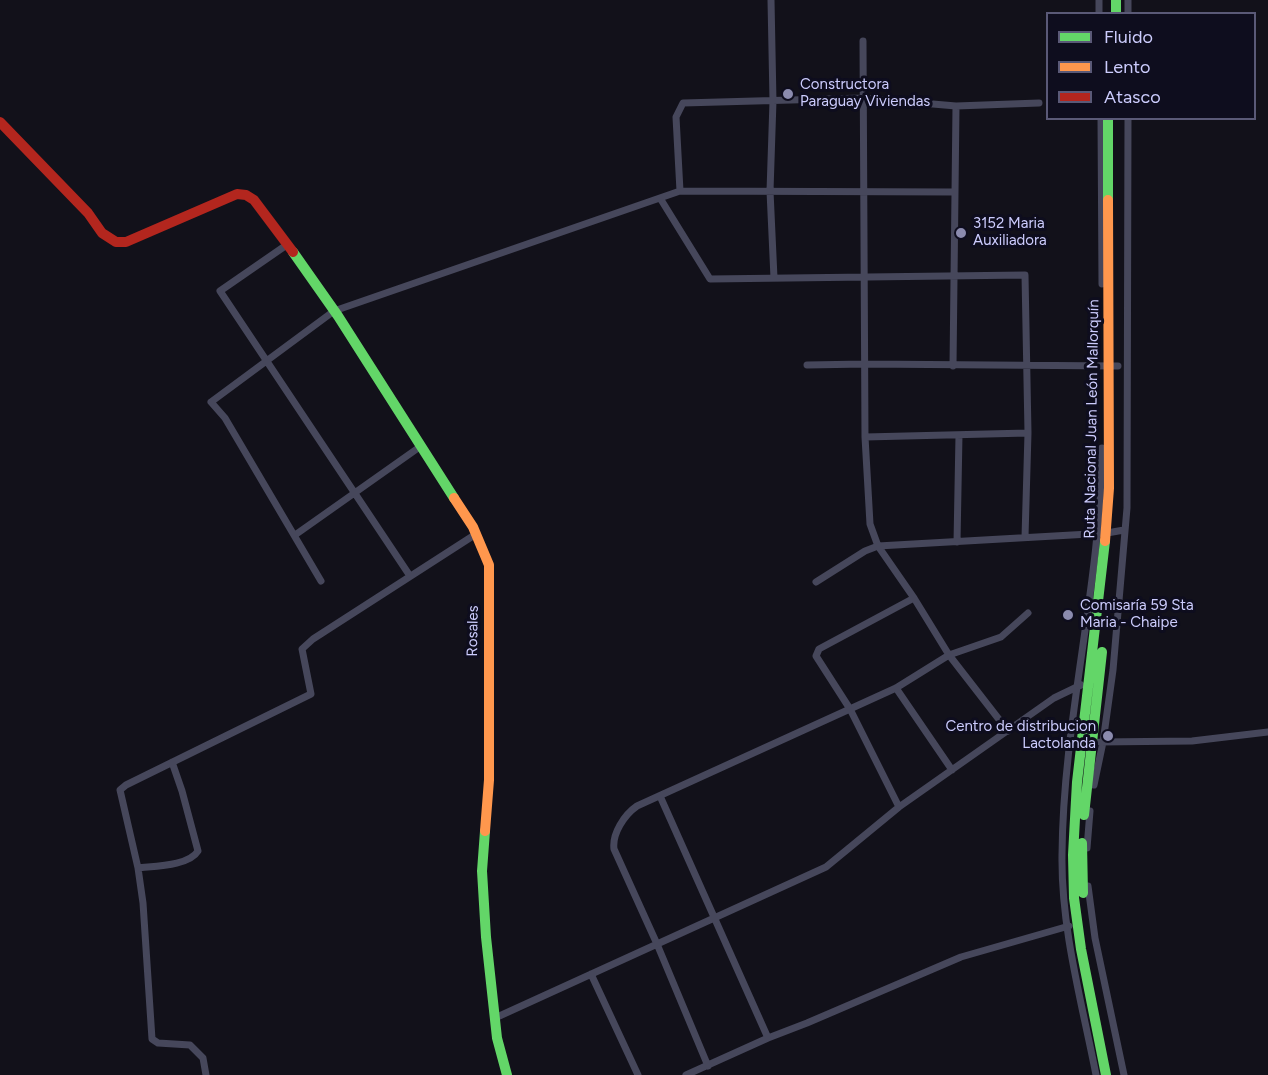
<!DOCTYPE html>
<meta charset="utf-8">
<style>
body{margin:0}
#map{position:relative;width:1268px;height:1075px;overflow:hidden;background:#12111a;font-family:Figtree,sans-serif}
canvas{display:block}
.legend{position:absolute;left:1046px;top:12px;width:210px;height:108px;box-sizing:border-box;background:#0e0d1e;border:2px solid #5a5977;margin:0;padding:8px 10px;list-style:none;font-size:18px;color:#ccccfd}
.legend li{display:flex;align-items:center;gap:12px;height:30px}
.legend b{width:30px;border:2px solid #5a5977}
</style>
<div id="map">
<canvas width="1268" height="1075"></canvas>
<ul class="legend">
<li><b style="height:8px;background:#63d668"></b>Fluido</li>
<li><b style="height:8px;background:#ff974d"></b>Lento</li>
<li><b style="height:8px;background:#b3261e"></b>Atasco</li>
</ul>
</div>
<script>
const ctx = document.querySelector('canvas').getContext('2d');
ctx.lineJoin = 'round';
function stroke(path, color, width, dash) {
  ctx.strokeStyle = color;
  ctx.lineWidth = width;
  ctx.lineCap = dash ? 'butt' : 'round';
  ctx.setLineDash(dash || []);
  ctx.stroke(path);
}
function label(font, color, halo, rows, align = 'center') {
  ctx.font = font + ' Figtree,sans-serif';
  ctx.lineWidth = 6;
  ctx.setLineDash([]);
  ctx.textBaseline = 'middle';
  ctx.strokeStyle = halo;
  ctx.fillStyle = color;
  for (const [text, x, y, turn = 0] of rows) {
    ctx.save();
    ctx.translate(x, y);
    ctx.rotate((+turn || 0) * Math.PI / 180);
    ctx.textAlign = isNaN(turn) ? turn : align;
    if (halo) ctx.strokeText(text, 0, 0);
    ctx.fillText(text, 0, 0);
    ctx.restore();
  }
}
stroke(new Path2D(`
 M 771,0 L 773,101 L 770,191 L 774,278
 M 1099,0 L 1099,14
 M 1128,0 L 1128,14
 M 863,41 L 865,437 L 870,524 L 878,546 L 914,598 L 949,655 L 1008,731
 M 1101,118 L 1102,284
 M 680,191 L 676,117 L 683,103 L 863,98 L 956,106 L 1039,103
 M 660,198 L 710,279 L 1025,275 L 1028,433 L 1025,537
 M 288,244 L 220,291 L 410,576
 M 807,365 L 865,364 L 1118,366
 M 953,366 L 956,106
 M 865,437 L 1028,433
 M 295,535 L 421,446
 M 957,542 L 959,435
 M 321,581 L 225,418 L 211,402 L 334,311 L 680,191 L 954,192
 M 816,582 L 865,551 L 878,546 L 1107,533 L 1124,530
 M 896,688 L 952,770
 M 1100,742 L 1192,741 L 1268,732
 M 1094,785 L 1103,742 L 1113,670 L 1127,508 L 1128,118
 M 660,796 L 768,1038
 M 899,807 L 850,709 L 816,656 L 819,649 L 914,598
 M 1087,848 L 1090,811
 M 138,868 C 154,866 189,866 198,851 L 182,791 L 172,762
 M 1088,886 L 1095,938 L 1124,1075
 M 591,974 L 638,1075
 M 495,1018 L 826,867 L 899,807 L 1054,698 L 1081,685
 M 708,1066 L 657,944 L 614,849 C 612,834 624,815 637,806 L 896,688 L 949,655 L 1001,637 L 1028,613
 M 206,1075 L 203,1058 L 190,1045 L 158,1043 L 152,1039 L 143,903 L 138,868 L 120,790 L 126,785 L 311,694 L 302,649 L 313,639 L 476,534
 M 686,1075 L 768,1038 L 807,1023 L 961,957 L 1069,926
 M 1096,1075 C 1082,1003 1061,929 1062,855 C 1063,719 1101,585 1102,448`), '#46475b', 7);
stroke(new Path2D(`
 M 1116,0 L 1116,14
 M 1108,118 L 1108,200
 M 293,252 L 338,316 L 454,498
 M 1105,541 L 1077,782 L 1073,855 L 1074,898 L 1081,949 L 1106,1075
 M 1084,815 L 1102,652
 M 485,831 L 482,871 L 486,937 L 497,1038 L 507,1075
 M 1082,843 L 1083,893`), '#63d668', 10);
stroke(new Path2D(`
 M 454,498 L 473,527 L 489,565 L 489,780 L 485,831
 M 1105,541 L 1109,488 L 1108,200`), '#ff974d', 10);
stroke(new Path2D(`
 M 0,122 L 88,213 L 102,233 L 116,242 L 126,242 L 237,194 L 246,195 L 254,200 L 293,252`), '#b3261e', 10);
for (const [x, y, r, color] of [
 [788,94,6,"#8b8bae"],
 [961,233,6,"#8b8bae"],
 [1068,615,6,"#8b8bae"],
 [1108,736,6,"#8b8bae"]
]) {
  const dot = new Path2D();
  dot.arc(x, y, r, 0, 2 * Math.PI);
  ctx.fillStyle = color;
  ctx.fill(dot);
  stroke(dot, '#0e0d1e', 2);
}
label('15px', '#ccccfd', '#0e0d1e', [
 ["Constructora",800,85],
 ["Paraguay Viviendas",800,102],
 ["3152 Maria",973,224],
 ["Auxiliadora",973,241],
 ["Comisaría 59 Sta",1080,606],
 ["Maria - Chaipe",1080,623],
 ["Centro de distribucion",1096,727,"right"],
 ["Lactolanda",1096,744,"right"]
], 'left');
label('15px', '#ccccfd', '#0e0d1e', [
 ["Ruta Nacional Juan León Mallorquín",1092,419,-89],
 ["Rosales",473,631,-89]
]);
</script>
